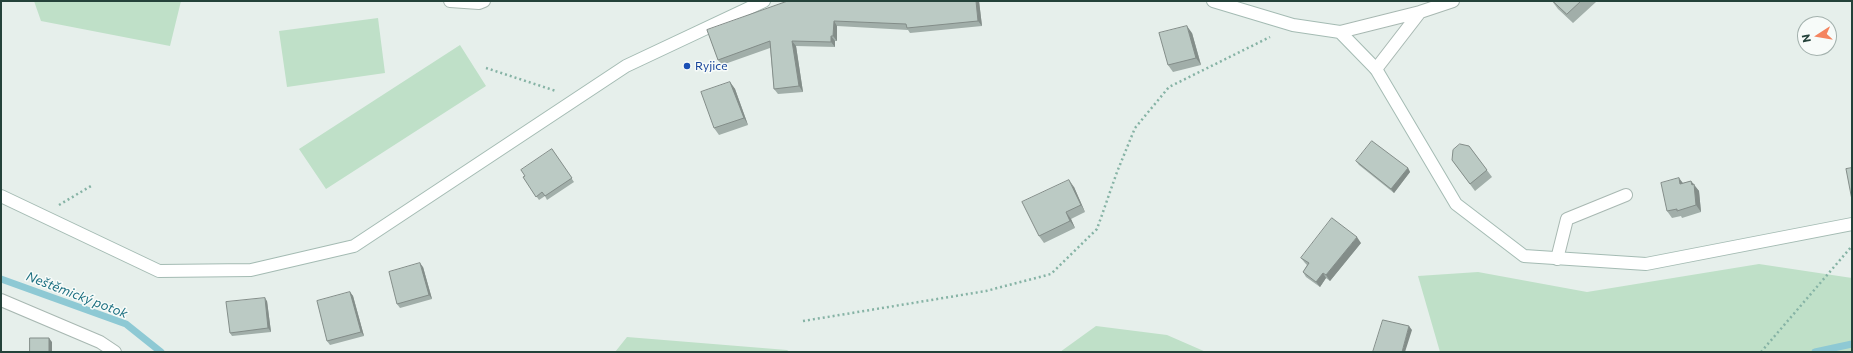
<!DOCTYPE html>
<meta charset="utf-8">
<style>
body{margin:0}
#map{position:relative;width:1853px;height:353px;overflow:hidden;background:#e6efeb;font-family:Commissioner,sans-serif}
canvas{display:block}
.frame{position:absolute;inset:0;border:2px solid #24423a;pointer-events:none}
.north{position:absolute;left:1797px;top:16px;width:40px;height:40px;box-sizing:border-box;background:#f7fbf9;border:1px solid #a3b1ad;border-radius:50%;rotate:258deg;font-size:11px;font-weight:700;line-height:16px;text-align:center;color:#24423a}
.north::after{content:'';display:block;margin:auto;width:14px;height:18px;background:#f4845f;clip-path:polygon(50% 0,100% 100%,50% 72%,0 100%)}
</style>
<div id="map">
<canvas width="1853" height="353"></canvas>
<div class="frame"></div>
<div class="north">N</div>
</div>
<script>
const ctx = document.querySelector('canvas').getContext('2d');
ctx.lineJoin = 'round';
function fillPath(path, color) {
  ctx.fillStyle = color;
  ctx.fill(path, 'evenodd');
}
function stroke(path, color, width, dash) {
  ctx.strokeStyle = color;
  ctx.lineWidth = width;
  ctx.lineCap = dash ? 'butt' : 'round';
  ctx.setLineDash(dash || []);
  ctx.stroke(path);
}
function label(font, color, halo, rows, align = 'center') {
  ctx.font = font + ' Commissioner,sans-serif';
  ctx.lineWidth = 3;
  ctx.setLineDash([]);
  ctx.textBaseline = 'middle';
  ctx.strokeStyle = halo;
  ctx.fillStyle = color;
  for (const [text, x, y, turn = 0] of rows) {
    ctx.save();
    ctx.translate(x, y);
    ctx.rotate((+turn || 0) * Math.PI / 180);
    ctx.textAlign = isNaN(turn) ? turn : align;
    if (halo) ctx.strokeText(text, 0, 0);
    ctx.fillText(text, 0, 0);
    ctx.restore();
  }
}
fillPath(new Path2D(`
 M 34,1 L 181,1 L 170,46 L 41,21 Z
 M 378,18 L 385,73 L 287,87 L 279,31 Z
 M 460,45 L 486,86 L 326,189 L 299,149 Z
 M 1759,264 L 1852,278 L 1852,352 L 1440,352 L 1418,276 L 1478,272 L 1587,292 Z
 M 1096,326 L 1167,335 L 1206,352 L 1060,352 Z
 M 627,337 L 787,350 L 790,352 L 615,352 Z`), '#bfe0c8');
stroke(new Path2D(`
 M 1,279 L 126,324 L 161,352
 M 1815,352 L 1852,344`), '#8ec9d4', 7);
const lane = new Path2D(`
 M 450,1 L 479,3 L 484,1
 M 1340,32 L 1420,12 L 1453,1
 M 1376,69 L 1420,12
 M 1557,259 L 1567,219 L 1626,195
 M 1,300 L 100,342 L 115,352`);
const secondary = new Path2D(`
 M 1213,1 L 1293,25 L 1340,32 L 1376,69 L 1456,204 L 1524,256 L 1646,264 L 1852,224
 M 1,196 L 159,271 L 251,270 L 354,246 L 626,66 L 764,1`);
stroke(lane, '#a8b8b2', 14);
stroke(secondary, '#a4bbb3', 14);
stroke(new Path2D(`
 M 486,68 L 556,91
 M 59,205 L 91,186
 M 803,321 L 986,291 L 1051,274 L 1097,229 L 1117,172 L 1135,128 L 1169,87 L 1270,37
 M 1761,352 L 1852,246`), '#86b3a5', 2.5, [2, 3]);
stroke(lane, '#fff', 12);
stroke(secondary, '#fff', 12);
fillPath(new Path2D(`
 M 675,1 L 700,1 L 700,2 Z
 M 979,1 L 982,26 L 910,33 L 908,30 L 837,26 L 837,41 L 835,41 L 835,47 L 796,46 L 803,92 L 778,94 L 774,89 L 770,48 L 722,65 L 718,60 L 707,30 Z
 M 1552,1 L 1595,1 L 1596,2 L 1573,23 L 1558,9 Z
 M 1192,33 L 1201,65 L 1173,72 L 1168,65 Z
 M 730,82 L 735,89 L 748,125 L 719,135 L 714,128 Z
 M 1469,146 L 1492,177 L 1475,191 L 1452,160 Z
 M 552,149 L 574,182 L 547,200 L 545,196 L 539,200 L 523,177 L 525,176 Z
 M 1356,161 L 1408,168 L 1410,172 L 1394,193 L 1359,165 Z
 M 1679,178 L 1683,183 L 1691,181 L 1699,191 L 1701,212 L 1682,218 L 1681,216 L 1672,218 L 1667,211 Z
 M 1074,187 L 1085,212 L 1071,219 L 1075,228 L 1044,243 L 1039,236 Z
 M 1361,243 L 1330,281 L 1326,278 L 1320,287 L 1306,277 L 1303,272 L 1307,265 L 1305,263 L 1301,258 Z
 M 423,267 L 432,299 L 400,308 L 397,304 Z
 M 350,292 L 353,296 L 364,336 L 330,345 L 327,341 Z
 M 267,301 L 271,332 L 232,336 L 230,333 Z`), '#a1aea9');
fillPath(new Path2D(`
 M 976,1 L 979,1 L 982,26 L 978,21 Z
 M 834,21 L 837,26 L 837,41 L 833,36 Z
 M 1187,26 L 1192,33 L 1201,65 L 1196,58 Z
 M 831,36 L 835,41 L 835,47 L 831,42 Z
 M 792,41 L 796,46 L 803,92 L 799,86 Z
 M 730,82 L 735,89 L 748,125 L 744,118 Z
 M 1408,168 L 1410,172 L 1394,193 L 1391,189 Z
 M 1679,178 L 1684,185 L 1680,184 Z
 M 1069,180 L 1074,187 L 1085,212 L 1081,205 Z
 M 1691,181 L 1699,191 L 1701,212 L 1696,205 Z
 M 1066,212 L 1071,219 L 1075,228 L 1070,221 Z
 M 1357,237 L 1361,243 L 1330,281 L 1326,275 Z
 M 420,263 L 423,267 L 432,299 L 429,295 Z
 M 1323,273 L 1326,278 L 1320,287 L 1316,282 Z
 M 350,292 L 353,296 L 364,336 L 361,332 Z
 M 265,298 L 267,301 L 271,332 L 268,328 Z
 M 1409,326 L 1412,330 L 1405,352 L 1402,352 Z
 M 49,338 L 52,342 L 52,352 L 49,352 Z`), '#838d89');
const building = new Path2D(`
 M 788,1 L 976,1 L 978,21 L 907,28 L 906,24 L 834,21 L 833,36 L 831,36 L 831,42 L 792,41 L 799,86 L 774,89 L 770,41 L 718,60 L 707,30 Z
 M 1553,1 L 1581,1 L 1567,14 Z
 M 1187,26 L 1196,58 L 1168,65 L 1159,33 Z
 M 730,82 L 744,118 L 714,128 L 701,92 Z
 M 1372,141 L 1408,168 L 1391,189 L 1356,161 Z
 M 1460,144 L 1469,146 L 1487,170 L 1470,184 L 1452,160 L 1453,150 Z
 M 552,149 L 572,178 L 545,196 L 542,192 L 536,197 L 523,177 L 525,176 L 521,170 Z
 M 1852,168 L 1852,200 L 1846,169 Z
 M 1679,178 L 1680,184 L 1691,181 L 1692,185 L 1694,184 L 1696,205 L 1677,211 L 1677,209 L 1667,211 L 1661,183 Z
 M 1069,180 L 1081,205 L 1066,212 L 1070,221 L 1039,236 L 1022,202 Z
 M 1332,218 L 1357,237 L 1326,275 L 1323,273 L 1316,282 L 1303,272 L 1309,263 L 1301,258 Z
 M 420,263 L 429,295 L 397,304 L 389,272 Z
 M 350,292 L 361,332 L 327,341 L 317,301 Z
 M 265,298 L 268,328 L 230,333 L 226,302 Z
 M 1383,320 L 1409,326 L 1402,352 L 1373,352 Z
 M 30,338 L 49,338 L 49,352 L 30,352 Z`);
fillPath(building, '#bbcac4');
stroke(building, '#838d89', 1);
for (const [x, y, r, color] of [
 [687,66,4,"#1a4fb4"]
]) {
  const dot = new Path2D();
  dot.arc(x, y, r, 0, 2 * Math.PI);
  ctx.fillStyle = color;
  ctx.fill(dot);
  stroke(dot, '#f7fbf9', 1.5);
}
label('12px', '#164399', '#f7fbf9', [
 ["Ryjice",695,66]
], 'left');
label('italic 13px', '#1c6f80', '#f7fbf9', [
 ["Neštěmický potok",77,295,21]
]);
</script>
